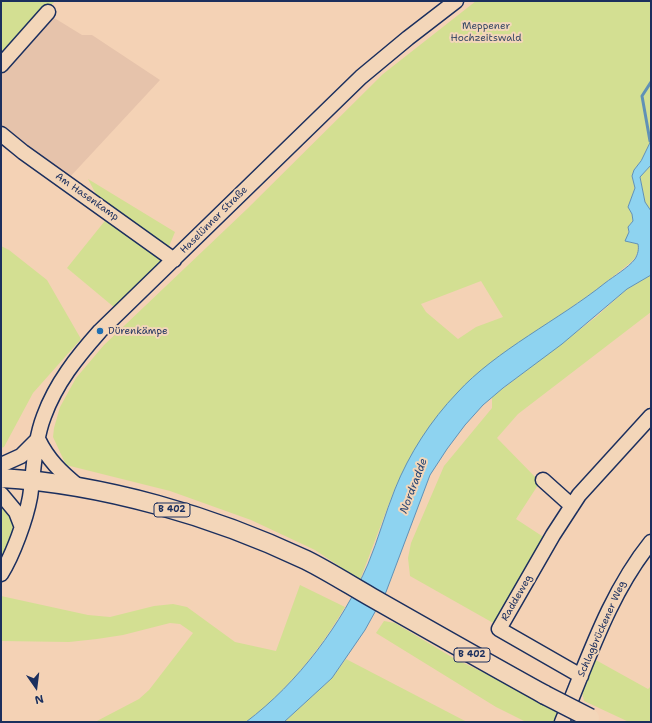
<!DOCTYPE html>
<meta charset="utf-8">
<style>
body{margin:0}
#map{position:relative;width:652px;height:723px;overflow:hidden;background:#f4d2b5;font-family:"Shantell Sans",sans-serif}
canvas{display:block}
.frame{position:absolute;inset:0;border:2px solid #1b2f5e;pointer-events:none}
.north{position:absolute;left:16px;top:667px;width:40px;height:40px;-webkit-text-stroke:3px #f3d6b9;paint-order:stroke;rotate:166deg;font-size:11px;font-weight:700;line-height:16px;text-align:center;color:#1b2f5e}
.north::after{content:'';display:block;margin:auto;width:14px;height:18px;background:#1b2f5e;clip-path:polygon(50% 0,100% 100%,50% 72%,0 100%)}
</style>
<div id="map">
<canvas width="652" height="723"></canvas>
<div class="frame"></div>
<div class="north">N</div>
</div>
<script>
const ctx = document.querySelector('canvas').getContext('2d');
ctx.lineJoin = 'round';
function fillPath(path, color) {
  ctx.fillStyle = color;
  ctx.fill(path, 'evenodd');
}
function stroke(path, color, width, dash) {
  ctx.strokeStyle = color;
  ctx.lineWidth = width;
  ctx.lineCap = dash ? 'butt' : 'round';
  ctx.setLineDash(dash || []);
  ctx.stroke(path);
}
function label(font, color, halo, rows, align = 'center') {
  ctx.font = font + ' "Shantell Sans",sans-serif';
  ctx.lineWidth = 4;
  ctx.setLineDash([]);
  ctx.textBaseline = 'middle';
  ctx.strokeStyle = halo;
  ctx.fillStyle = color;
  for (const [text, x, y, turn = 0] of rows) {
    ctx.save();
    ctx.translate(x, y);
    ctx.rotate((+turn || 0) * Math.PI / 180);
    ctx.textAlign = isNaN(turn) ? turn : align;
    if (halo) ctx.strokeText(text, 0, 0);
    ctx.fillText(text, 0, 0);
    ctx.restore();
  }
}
fillPath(new Path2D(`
 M 49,17 L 56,19 L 82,35 L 92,35 L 160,80 L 69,178 L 1,128 L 1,71 Z`), '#e6c3ab');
fillPath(new Path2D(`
 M 1,1 L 55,1 L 1,61 Z
 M 476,1 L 651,1 L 651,141 L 641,161 L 634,170 L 632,176 L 635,188 L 628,207 L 632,214 L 633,221 L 628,227 L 629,242 L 638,244 L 639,249 L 635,258 L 630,263 L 596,290 L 486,367 L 411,456 L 395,488 L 360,580 L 315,550 L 251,520 L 170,491 L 66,465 L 53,437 L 54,428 L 60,407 L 76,378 L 104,345 L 247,209 L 383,74 ZM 481,281 L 503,317 L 476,327 L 458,339 L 426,312 L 421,304 Z
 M 651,165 L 651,211 L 645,202 L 640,177 Z
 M 88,179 L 175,232 L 162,263 L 115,308 L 67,268 L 108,217 Z
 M 1,246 L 9,250 L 47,280 L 81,339 L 33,393 L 4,447 L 1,448 Z
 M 651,275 L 651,312 L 518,414 L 497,438 L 540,482 L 516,519 L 545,538 L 495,624 L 410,576 L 408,558 L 411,543 L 444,466 L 492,408 L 492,397 L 596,317 L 627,289 Z
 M 1,501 C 20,521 13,540 1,561 Z
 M 300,585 L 345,607 C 320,650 286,692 246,722 L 95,722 L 139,699 L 149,690 L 193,633 L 180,624 L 170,623 L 123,635 L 97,639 L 69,642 L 1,641 L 1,596 L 88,615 L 110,617 L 154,606 L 173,604 L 187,607 L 235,642 L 276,651 Z
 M 384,621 L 395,623 L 455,659 L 515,687 L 558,713 L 554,722 L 526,722 L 496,707 L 376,633 Z
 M 346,659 L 467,722 L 284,722 L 332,678 Z
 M 594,659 L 648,689 L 651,686 L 651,722 L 629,722 L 584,701 L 582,692 Z`), '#d3df92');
const water = new Path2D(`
 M 651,141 L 651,165 L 640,177 L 645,202 L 651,211 L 651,275 L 627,289 L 562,344 L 503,388 L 483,405 L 465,425 L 447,449 L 430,475 L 386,592 L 365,630 L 332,678 L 284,722 L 246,722 C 298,683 342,624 368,564 C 378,540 385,514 395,489 C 409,454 431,420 457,393 C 496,350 559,320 605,283 C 614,276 628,268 635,259 C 638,254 639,249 638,244 L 625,241 L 629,232 L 628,227 L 633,221 L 632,214 L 628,207 L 635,188 L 632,176 L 634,170 L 641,161 Z`);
fillPath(water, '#8ed3f0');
stroke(water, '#6091b6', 1);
stroke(new Path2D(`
 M 650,141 L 642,96 L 651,82`), '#6091b6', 3);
const minor = new Path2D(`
 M 1,65 L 48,12
 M 1,134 L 23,152 L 174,260
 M 38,439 C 48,460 61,472 79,487
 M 1,465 L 21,456 L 38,439
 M 543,480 L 572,506
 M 1,494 L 16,512 L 21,525
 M 1,574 C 13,555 26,519 30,497 C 34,471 34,442 44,416 C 56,383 77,357 100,331 L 361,77 L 408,38 L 456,1
 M 581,676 L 499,629 L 553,535 L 579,495 L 651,416
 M 562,722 C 588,660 609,594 651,542`);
const major = new Path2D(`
 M 1,478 C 103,484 213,516 306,560 C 328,571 350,585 371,597 C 429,630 487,663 545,695`);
stroke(minor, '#1b2f5e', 17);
stroke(major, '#1b2f5e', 21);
stroke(minor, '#f3d6b9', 14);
stroke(major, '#f3d6b9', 18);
const majorBridge = new Path2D(`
 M 545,695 L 590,718`);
stroke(majorBridge, '#1b2f5e', 21, []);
stroke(majorBridge, '#f3d6b9', 18);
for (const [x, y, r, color] of [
 [100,331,4,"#1f6fb2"]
]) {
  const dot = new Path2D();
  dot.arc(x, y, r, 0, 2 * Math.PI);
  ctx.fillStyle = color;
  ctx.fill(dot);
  stroke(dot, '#f3d6b9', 1.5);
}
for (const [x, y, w] of [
 [172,510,36],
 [472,655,36]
]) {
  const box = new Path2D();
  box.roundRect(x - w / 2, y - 7, w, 14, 3);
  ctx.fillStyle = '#f3d6b9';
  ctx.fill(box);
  stroke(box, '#1b2f5e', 1);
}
label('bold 9px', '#1b2f5e', null, [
 ["B 402",172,510],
 ["B 402",472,655]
]);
label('10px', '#374966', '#f3d6b9', [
 ["Meppener",486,26],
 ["Hochzeitswald",486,38]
]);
label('10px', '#1b2f5e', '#f3d6b9', [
 ["Am Hasenkamp",87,197,35],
 ["Haselünner Straße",214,220,-45],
 ["Raddeweg",517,598,-60],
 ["Schlagbrückener Weg",602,629,-66]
]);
label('10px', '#1b2f5e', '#f3d6b9', [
 ["Dürenkämpe",108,331]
], 'left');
label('italic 11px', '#2c4874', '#f3d6b9', [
 ["Nordradde",414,486,-69]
]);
</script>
